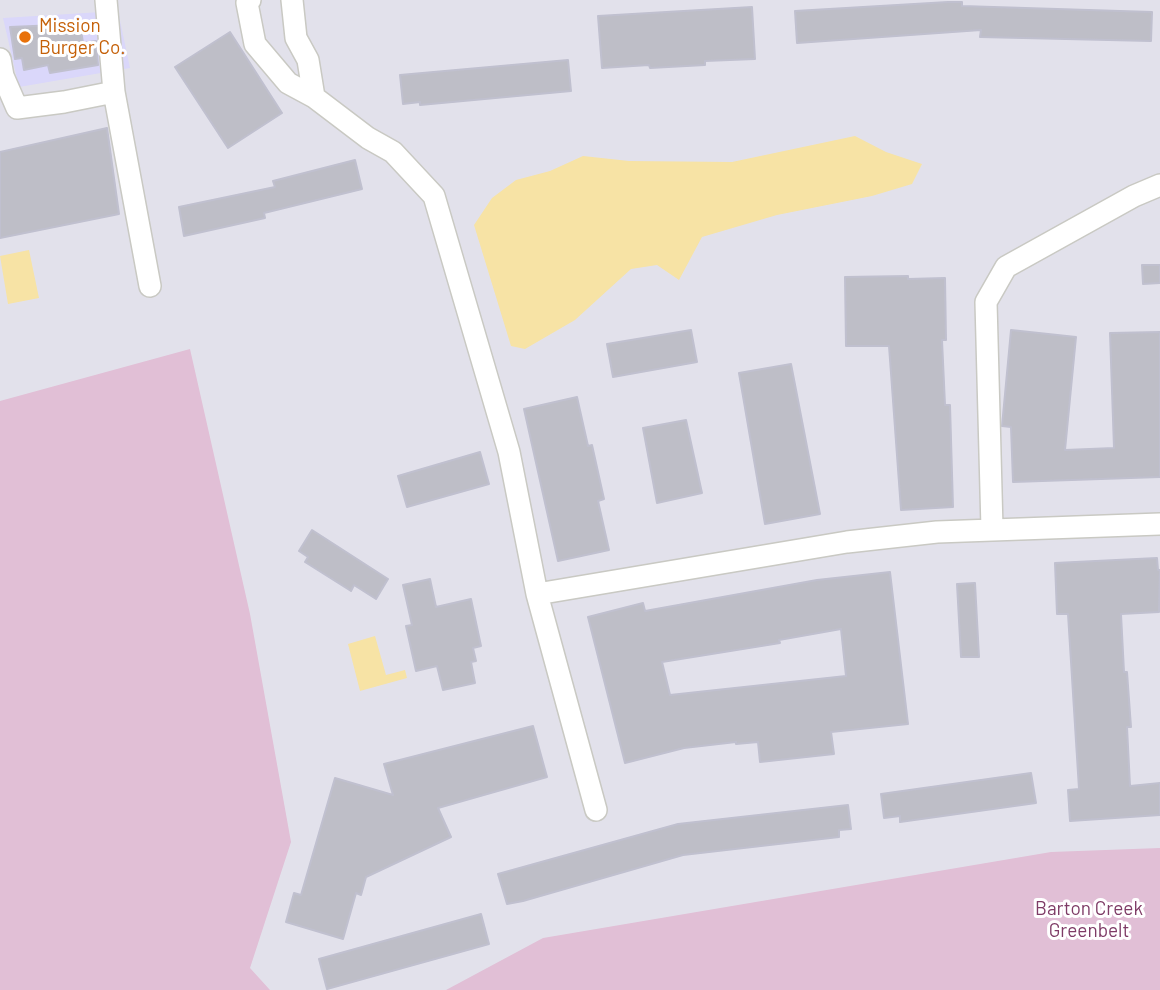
<!DOCTYPE html>
<style>
body{margin:0}
canvas{display:block;background:#e2e1eb}
</style>
<canvas width="1160" height="990"></canvas>
<script>
const ctx = document.querySelector('canvas').getContext('2d');
ctx.lineJoin = 'round';
function fillPath(path, color) {
  ctx.fillStyle = color;
  ctx.fill(path, 'evenodd');
}
function stroke(path, color, width, dash) {
  ctx.strokeStyle = color;
  ctx.lineWidth = width;
  ctx.lineCap = dash ? 'butt' : 'round';
  ctx.setLineDash(dash || []);
  ctx.stroke(path);
}
function label(font, color, halo, rows, align = 'center') {
  ctx.font = font + ' Barlow,sans-serif';
  ctx.lineWidth = 6;
  ctx.setLineDash([]);
  ctx.textBaseline = 'middle';
  ctx.strokeStyle = halo;
  ctx.fillStyle = color;
  for (const [text, x, y, turn = 0] of rows) {
    ctx.save();
    ctx.translate(x, y);
    ctx.rotate((+turn || 0) * Math.PI / 180);
    ctx.textAlign = isNaN(turn) ? turn : align;
    if (halo) ctx.strokeText(text, 0, 0);
    ctx.fillText(text, 0, 0);
    ctx.restore();
  }
}
fillPath(new Path2D(`
 M 118,11 L 130,68 L 19,87 L 3,18 Z`), '#dad7fa');
fillPath(new Path2D(`
 M 190,349 L 250,614 L 291,842 L 250,968 L 270,990 L 0,990 L 0,401 Z
 M 1160,848 L 1160,990 L 446,990 L 543,938 L 1051,852 Z`), '#e1bfd6');
fillPath(new Path2D(`
 M 855,136 L 886,152 L 922,164 L 912,184 L 872,196 L 777,215 L 702,237 L 679,280 L 657,265 L 631,269 L 575,320 L 525,349 L 511,346 L 474,225 L 492,198 L 516,180 L 550,171 L 583,156 L 629,161 L 732,162 Z
 M 29,250 L 39,298 L 8,304 L 0,256 Z
 M 375,636 L 386,675 L 405,670 L 407,678 L 360,691 L 348,644 Z`), '#f7e3a5');
const building = new Path2D(`
 M 948,2 L 962,2 L 962,6 L 1152,12 L 1151,41 L 980,37 L 981,30 L 797,43 L 795,11 Z
 M 752,7 L 755,59 L 705,61 L 705,65 L 650,68 L 649,65 L 602,68 L 598,16 Z
 M 80,24 L 83,43 L 96,41 L 98,65 L 50,73 L 48,65 L 24,70 L 22,58 L 15,59 L 10,27 Z
 M 230,32 L 282,113 L 228,148 L 175,67 Z
 M 568,60 L 571,91 L 420,105 L 420,102 L 403,104 L 400,75 Z
 M 107,128 L 119,214 L 0,238 L 0,152 Z
 M 355,160 L 362,189 L 264,213 L 265,218 L 184,236 L 179,207 L 275,187 L 273,181 Z
 M 1142,265 L 1160,265 L 1160,283 L 1143,284 Z
 M 908,276 L 908,279 L 945,278 L 946,340 L 942,340 L 945,405 L 950,405 L 953,507 L 901,510 L 889,346 L 846,346 L 845,277 Z
 M 691,330 L 697,362 L 613,377 L 607,344 Z
 M 1011,330 L 1076,337 L 1065,450 L 1114,448 L 1110,333 L 1160,332 L 1160,477 L 1013,482 L 1011,427 L 1002,426 Z
 M 791,364 L 820,514 L 765,524 L 739,373 Z
 M 577,397 L 588,446 L 592,445 L 604,499 L 598,501 L 609,550 L 558,561 L 524,409 Z
 M 686,420 L 702,493 L 657,503 L 643,428 Z
 M 480,452 L 489,484 L 407,507 L 398,476 Z
 M 312,530 L 388,579 L 376,599 L 354,585 L 351,591 L 305,562 L 308,557 L 299,551 Z
 M 1157,558 L 1158,570 L 1160,570 L 1159,612 L 1121,614 L 1124,672 L 1127,672 L 1131,727 L 1127,727 L 1130,786 L 1160,783 L 1160,815 L 1070,821 L 1068,790 L 1079,789 L 1068,614 L 1057,614 L 1055,563 Z
 M 890,572 L 908,724 L 831,732 L 834,754 L 760,762 L 758,742 L 736,744 L 736,742 L 684,748 L 625,763 L 588,617 L 643,603 L 645,611 L 817,580 ZM 841,629 L 846,676 L 670,695 L 662,662 L 780,643 L 779,640 Z
 M 430,579 L 436,607 L 471,599 L 481,646 L 473,648 L 476,661 L 471,662 L 475,683 L 443,690 L 437,666 L 416,671 L 406,626 L 412,625 L 403,585 Z
 M 975,583 L 979,657 L 961,657 L 957,584 Z
 M 533,726 L 547,777 L 438,808 L 451,837 L 366,877 L 361,895 L 356,893 L 343,939 L 286,922 L 294,893 L 301,895 L 335,778 L 393,795 L 384,764 Z
 M 1031,773 L 1036,803 L 900,822 L 900,816 L 884,818 L 881,794 Z
 M 848,805 L 851,829 L 839,830 L 839,837 L 683,855 L 523,901 L 507,904 L 498,874 L 678,824 Z
 M 481,914 L 489,944 L 327,989 L 319,959 Z`);
fillPath(building, '#bebec7');
stroke(building, '#c0c0cf', 2);
const minor = new Path2D(`
 M 106,0 L 114,92 L 150,286
 M 250,0 L 247,3 L 255,44 L 288,83 L 314,97 L 368,138 L 393,152 L 434,196 L 509,452 L 537,594 L 596,810
 M 292,0 L 296,38 L 308,60 L 314,97
 M 0,59 L 3,76 L 17,108 L 64,102 L 114,92
 M 992,529 L 986,302 L 1006,267 L 1134,196 L 1160,185
 M 537,594 L 847,542 L 937,532 L 1160,524`);
stroke(minor, '#c9c9c3', 24);
stroke(minor, '#fff', 21);
for (const [x, y, r, color] of [
 [25,37,7,"#e8710a"]
]) {
  const dot = new Path2D();
  dot.arc(x, y, r, 0, 2 * Math.PI);
  ctx.fillStyle = color;
  ctx.fill(dot);
  stroke(dot, '#fff', 2.5);
}
label('19px', '#c56008', '#fff', [
 ["Mission",39,26],
 ["Burger Co.",39,48]
], 'left');
label('19px', '#7e3b66', '#fff', [
 ["Barton Creek",1089,909],
 ["Greenbelt",1089,931]
]);
</script>
